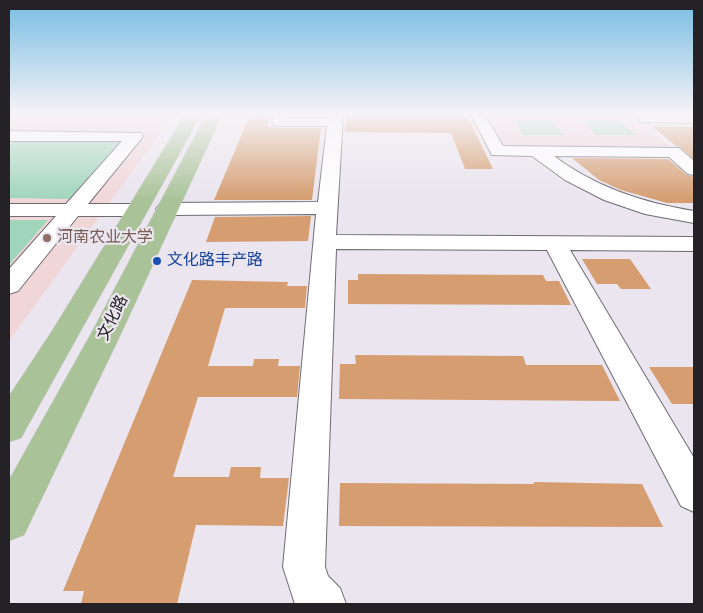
<!DOCTYPE html>
<meta charset="utf-8">
<style>
body{margin:0}
#map{position:relative;width:703px;height:613px;overflow:hidden;background:#eae5ee;font-family:"Fira Sans",sans-serif}
canvas{display:block}
.frame{position:absolute;inset:0;border:10px solid #242226;pointer-events:none}
</style>
<div id="map">
<canvas width="703" height="613"></canvas>
<div class="frame"></div>
</div>
<script>
const ctx = document.querySelector('canvas').getContext('2d');
ctx.lineJoin = 'round';
function fillPath(path, color) {
  ctx.fillStyle = color;
  ctx.fill(path, 'evenodd');
}
function stroke(path, color, width, dash) {
  ctx.strokeStyle = color;
  ctx.lineWidth = width;
  ctx.lineCap = dash ? 'butt' : 'round';
  ctx.setLineDash(dash || []);
  ctx.stroke(path);
}
function label(font, color, halo, rows, align = 'center') {
  ctx.font = font + ' "Fira Sans","Noto Sans SC",sans-serif';
  ctx.lineWidth = 4.5;
  ctx.setLineDash([]);
  ctx.textBaseline = 'middle';
  ctx.strokeStyle = halo;
  ctx.fillStyle = color;
  for (const [text, x, y, turn = 0] of rows) {
    ctx.save();
    ctx.translate(x, y);
    ctx.rotate((+turn || 0) * Math.PI / 180);
    ctx.textAlign = isNaN(turn) ? turn : align;
    if (halo) ctx.strokeText(text, 0, 0);
    ctx.fillText(text, 0, 0);
    ctx.restore();
  }
}
fillPath(new Path2D(`
 M 9,115 L 173,115 L 9,341 Z
 M 485,115 L 632,115 L 672,148 L 503,148 Z`), '#f1d6d8');
fillPath(new Path2D(`
 M 514,120 L 552,120 L 564,135 L 523,135 Z
 M 582,120 L 620,121 L 636,135 L 596,135 Z
 M 16,140 L 123,140 L 69,199 L 9,198 L 9,145 Z
 M 9,220 L 48,220 L 9,265 Z`), '#9fd5ba');
fillPath(new Path2D(`
 M 250,115 L 270,115 L 267,126 L 279,128 L 321,128 L 312,200 L 214,200 Z
 M 346,115 L 467,115 L 493,169 L 465,169 L 451,133 L 345,132 Z
 M 653,127 L 694,127 L 694,159 L 680,147 L 676,146 Z
 M 572,158 L 668,159 L 687,175 L 694,177 L 694,203 L 667,203 L 621,190 L 599,180 Z
 M 311,216 L 308,241 L 206,242 L 215,217 Z
 M 582,259 L 630,259 L 651,289 L 621,289 L 617,284 L 597,284 Z
 M 358,274 L 543,275 L 546,281 L 559,281 L 571,305 L 348,304 L 348,280 L 358,280 Z
 M 192,280 L 288,282 L 287,286 L 307,286 L 305,308 L 225,308 L 208,366 L 253,366 L 254,359 L 279,359 L 278,366 L 300,366 L 297,397 L 198,397 L 173,477 L 229,477 L 231,467 L 261,467 L 260,478 L 289,478 L 283,526 L 196,525 L 177,604 L 81,604 L 84,591 L 63,591 Z
 M 355,355 L 523,356 L 526,365 L 602,365 L 620,401 L 339,399 L 340,364 L 356,364 Z
 M 649,367 L 694,367 L 694,404 L 672,404 Z
 M 534,482 L 642,484 L 663,527 L 339,526 L 340,483 L 534,484 Z`), '#d59d70');
const minor = new Path2D(`
 M 274,115 L 288,115 L 288,118 L 328,118 L 329,115 L 343,115 L 336,235 L 694,237 L 694,251 L 570,250 L 694,458 L 694,512 L 681,506 L 547,250 L 336,249 L 325,567 L 328,576 L 340,588 L 346,604 L 295,604 L 283,567 L 316,214 L 166,215 L 159,213 L 156,209 L 159,205 L 166,203 L 318,202 L 327,126 L 279,126 L 274,125 L 272,122 Z
 M 471,115 L 485,115 L 503,146 L 679,148 L 694,161 L 694,175 L 688,174 L 669,157 L 554,156 C 595,187 644,203 694,211 L 694,223 L 645,214 L 604,200 L 565,180 L 532,156 L 492,155 Z
 M 646,115 L 694,115 L 694,123 L 641,122 L 639,119 L 641,116 Z
 M 9,131 L 141,133 L 143,136 L 141,139 L 88,204 L 136,204 L 143,206 L 146,210 L 143,214 L 136,216 L 78,216 L 18,291 L 9,294 L 9,269 L 56,216 L 9,216 L 9,204 L 66,204 L 122,141 L 9,141 Z`);
const major = new Path2D(`
 M 185,115 L 201,115 L 21,438 L 9,442 L 9,396 L 52,331 Z
 M 206,115 L 222,115 L 119,338 L 24,535 L 9,541 L 9,480 L 93,330 Z`);
stroke(minor, '#6f6b73', 2);
stroke(major, '#c6c6c7', 1);
fillPath(minor, '#fff');
fillPath(major, '#a9c297');
const sky = ctx.createLinearGradient(0, 0, 0, 200);
sky.addColorStop(0, '#77bce2');
sky.addColorStop(0.57, '#f6f3f7');
sky.addColorStop(1, '#f6f3f700');
ctx.fillStyle = sky;
ctx.fillRect(0, 0, 703, 200);
for (const [x, y, r, color] of [
 [47,238,5,"#8d6e63"],
 [157,261,5,"#1a4fb4"]
]) {
  const dot = new Path2D();
  dot.arc(x, y, r, 0, 2 * Math.PI);
  ctx.fillStyle = color;
  ctx.fill(dot);
  stroke(dot, '#eae5ee', 2);
}
label('16px', '#785e54', '#eae5ee', [
 ["河南农业大学",57,238]
], 'left');
label('16px', '#164399', '#eae5ee', [
 ["文化路丰产路",167,261]
], 'left');
label('16px', '#242226', '#eae5ee', [
 ["文化路",113,318,-64]
]);
</script>
